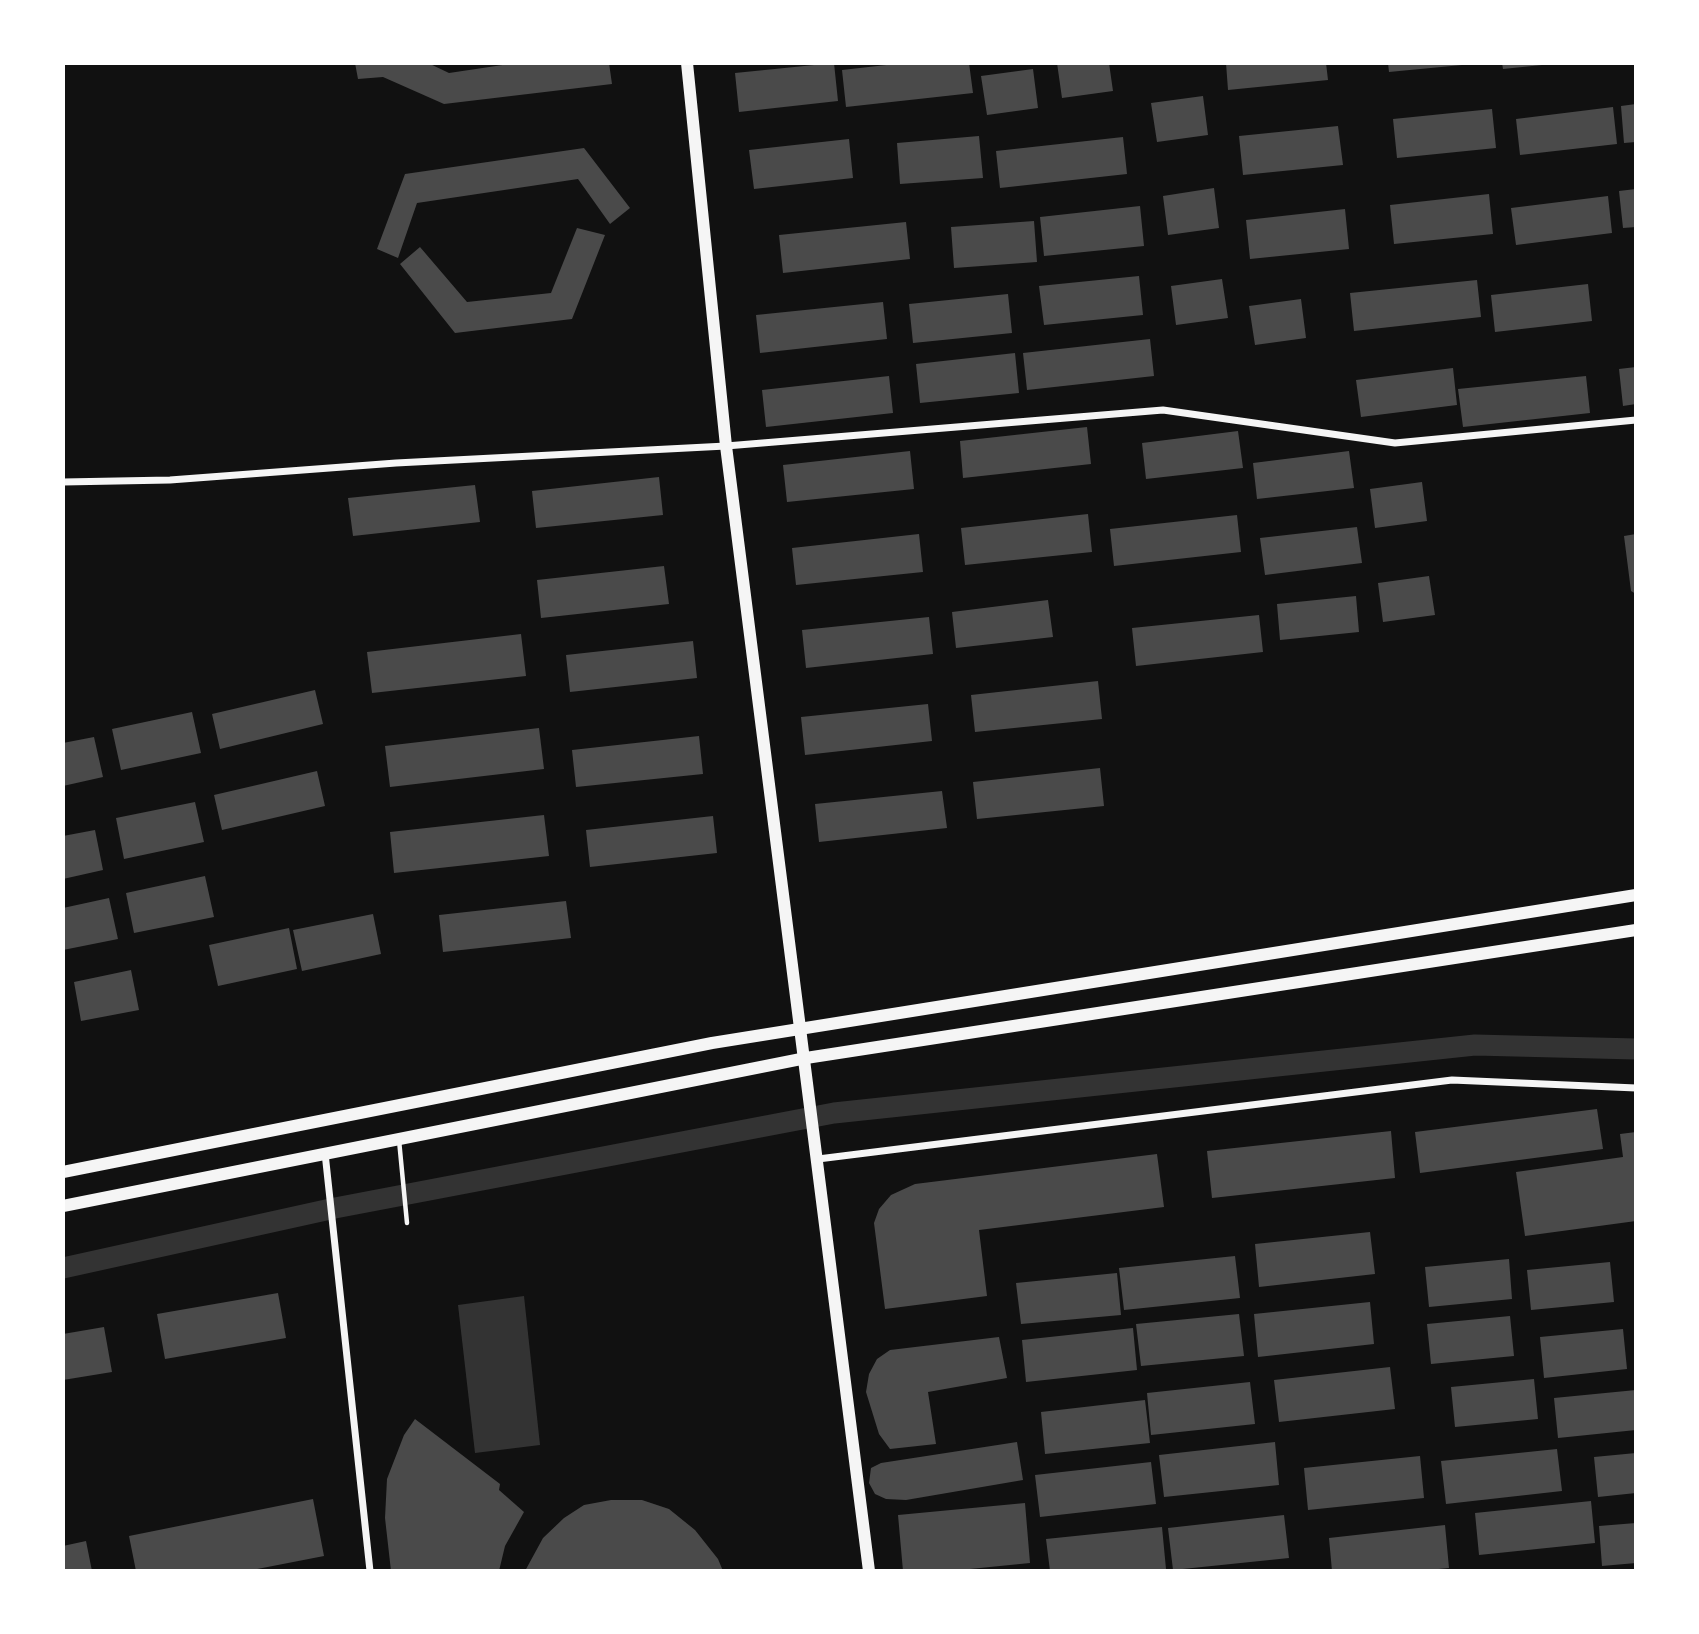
<!DOCTYPE html>
<style>
body{margin:0}
#map{position:relative;width:1699px;height:1634px;overflow:hidden;background:#111;font-family:"Exo 2",sans-serif}
canvas{display:block}
.frame{position:absolute;inset:0;border:65px solid #fff;pointer-events:none}
</style>
<div id="map">
<canvas width="1699" height="1634"></canvas>
<div class="frame"></div>
</div>
<script>
const ctx = document.querySelector('canvas').getContext('2d');
ctx.lineJoin = 'round';
function fillPath(path, color) {
  ctx.fillStyle = color;
  ctx.fill(path, 'evenodd');
}
function stroke(path, color, width, dash) {
  ctx.strokeStyle = color;
  ctx.lineWidth = width;
  ctx.lineCap = dash ? 'butt' : 'round';
  ctx.setLineDash(dash || []);
  ctx.stroke(path);
}
fillPath(new Path2D(`
 M 524,1296 L 540,1445 L 475,1453 L 458,1305 Z`), '#333');
stroke(new Path2D(`
 M 63,1268 L 335,1208 L 834,1113 L 1475,1045 L 1636,1049`), '#333', 21);
fillPath(new Path2D(`
 M 355,63 L 428,63 L 449,73 L 516,63 L 609,63 L 612,84 L 444,104 L 383,77 L 358,79 Z
 M 834,63 L 838,101 L 739,112 L 735,73 Z
 M 904,63 L 969,63 L 973,93 L 846,107 L 842,70 Z
 M 1057,63 L 1109,63 L 1113,91 L 1062,98 Z
 M 1226,63 L 1326,63 L 1328,80 L 1228,90 Z
 M 1388,63 L 1461,63 L 1462,65 L 1389,72 Z
 M 1502,63 L 1542,63 L 1542,65 L 1503,69 Z
 M 1033,69 L 1038,108 L 987,115 L 981,76 Z
 M 1203,96 L 1208,135 L 1157,142 L 1151,103 Z
 M 1636,104 L 1636,142 L 1624,143 L 1621,106 Z
 M 1613,107 L 1617,144 L 1520,155 L 1516,119 Z
 M 1492,109 L 1496,148 L 1397,158 L 1393,119 Z
 M 1338,126 L 1343,165 L 1243,175 L 1239,136 Z
 M 979,136 L 983,178 L 900,184 L 897,143 Z
 M 1123,137 L 1127,174 L 1000,188 L 996,151 Z
 M 849,139 L 853,178 L 754,189 L 749,150 Z
 M 584,148 L 630,208 L 610,224 L 578,179 L 417,203 L 398,258 L 377,249 L 405,174 Z
 M 1214,188 L 1219,228 L 1168,235 L 1163,196 Z
 M 1636,189 L 1636,227 L 1623,228 L 1619,191 Z
 M 1489,194 L 1493,234 L 1394,244 L 1390,205 Z
 M 1608,196 L 1612,233 L 1516,245 L 1511,208 Z
 M 1140,206 L 1144,246 L 1044,256 L 1040,217 Z
 M 1345,209 L 1349,249 L 1250,259 L 1246,220 Z
 M 1034,221 L 1037,262 L 954,268 L 951,227 Z
 M 906,222 L 910,259 L 783,273 L 779,235 Z
 M 577,228 L 605,235 L 572,319 L 455,333 L 400,264 L 420,247 L 467,302 L 551,293 Z
 M 1139,276 L 1143,315 L 1044,325 L 1039,286 Z
 M 1222,279 L 1228,318 L 1176,325 L 1171,286 Z
 M 1477,280 L 1481,317 L 1354,331 L 1350,293 Z
 M 1588,284 L 1592,321 L 1495,332 L 1491,295 Z
 M 1008,294 L 1012,333 L 913,343 L 909,304 Z
 M 1301,299 L 1306,338 L 1255,345 L 1249,306 Z
 M 883,302 L 887,339 L 760,353 L 756,315 Z
 M 1150,339 L 1154,376 L 1027,390 L 1023,353 Z
 M 1015,353 L 1019,393 L 920,403 L 916,364 Z
 M 1636,367 L 1636,404 L 1623,406 L 1619,369 Z
 M 1453,368 L 1457,405 L 1361,417 L 1356,380 Z
 M 889,376 L 893,413 L 766,427 L 762,390 Z
 M 1586,376 L 1590,413 L 1463,427 L 1458,389 Z
 M 1087,427 L 1091,464 L 963,478 L 960,441 Z
 M 1238,431 L 1243,468 L 1146,479 L 1142,443 Z
 M 910,451 L 914,489 L 787,502 L 783,465 Z
 M 1349,451 L 1354,488 L 1257,499 L 1253,463 Z
 M 659,477 L 663,515 L 536,528 L 532,491 Z
 M 1422,482 L 1427,521 L 1375,528 L 1370,489 Z
 M 475,485 L 480,522 L 353,536 L 348,498 Z
 M 1088,514 L 1092,552 L 965,565 L 961,528 Z
 M 1237,515 L 1241,552 L 1114,566 L 1110,529 Z
 M 1357,527 L 1362,563 L 1265,575 L 1260,538 Z
 M 919,534 L 923,572 L 796,585 L 792,548 Z
 M 1636,534 L 1636,594 L 1631,591 L 1624,536 Z
 M 664,566 L 669,604 L 541,618 L 537,580 Z
 M 1429,576 L 1435,615 L 1383,622 L 1378,583 Z
 M 1356,596 L 1359,632 L 1280,640 L 1277,604 Z
 M 1048,600 L 1053,637 L 956,648 L 952,612 Z
 M 1259,615 L 1263,652 L 1136,666 L 1132,628 Z
 M 929,617 L 933,654 L 806,668 L 802,630 Z
 M 521,634 L 526,676 L 372,693 L 367,652 Z
 M 693,641 L 697,678 L 570,692 L 566,655 Z
 M 1098,681 L 1102,719 L 975,732 L 971,695 Z
 M 315,690 L 323,724 L 220,749 L 212,714 Z
 M 928,704 L 932,741 L 805,755 L 801,717 Z
 M 192,712 L 201,753 L 121,770 L 112,729 Z
 M 539,728 L 544,769 L 390,787 L 385,746 Z
 M 699,736 L 703,774 L 576,787 L 572,750 Z
 M 94,737 L 103,777 L 63,786 L 63,743 Z
 M 1100,768 L 1104,806 L 977,819 L 973,782 Z
 M 317,771 L 325,806 L 222,830 L 214,795 Z
 M 942,791 L 947,828 L 819,842 L 815,804 Z
 M 195,802 L 204,842 L 124,859 L 116,818 Z
 M 544,815 L 549,856 L 394,873 L 390,832 Z
 M 713,816 L 717,853 L 590,867 L 586,830 Z
 M 95,830 L 103,870 L 63,879 L 63,836 Z
 M 205,876 L 214,917 L 134,933 L 126,893 Z
 M 109,898 L 118,939 L 63,950 L 63,908 Z
 M 566,901 L 571,938 L 443,952 L 439,915 Z
 M 373,914 L 381,954 L 302,971 L 293,930 Z
 M 289,928 L 297,969 L 218,986 L 209,945 Z
 M 131,970 L 139,1010 L 81,1021 L 74,982 Z
 M 1597,1109 L 1603,1149 L 1420,1173 L 1415,1132 Z
 M 1391,1131 L 1395,1178 L 1212,1198 L 1207,1151 Z
 M 1636,1132 L 1636,1221 L 1525,1236 L 1516,1172 L 1623,1157 L 1620,1134 Z
 M 1157,1154 L 1164,1207 L 979,1230 L 987,1296 L 885,1309 L 874,1223 L 879,1209 L 891,1195 L 915,1184 Z
 M 1370,1232 L 1375,1274 L 1259,1287 L 1255,1244 Z
 M 1235,1256 L 1240,1298 L 1124,1310 L 1119,1268 Z
 M 1509,1259 L 1512,1299 L 1429,1307 L 1425,1267 Z
 M 1610,1262 L 1614,1302 L 1531,1310 L 1527,1270 Z
 M 1117,1273 L 1121,1315 L 1021,1324 L 1016,1283 Z
 M 278,1293 L 286,1338 L 165,1359 L 157,1314 Z
 M 1370,1302 L 1374,1344 L 1258,1357 L 1254,1314 Z
 M 1239,1314 L 1244,1356 L 1141,1366 L 1136,1324 Z
 M 1510,1316 L 1514,1356 L 1431,1364 L 1427,1324 Z
 M 104,1327 L 112,1372 L 63,1380 L 63,1334 Z
 M 1133,1328 L 1137,1370 L 1026,1382 L 1022,1340 Z
 M 1623,1329 L 1627,1369 L 1544,1378 L 1540,1337 Z
 M 999,1337 L 1007,1378 L 928,1392 L 936,1444 L 890,1449 L 879,1434 L 866,1392 L 869,1374 L 877,1359 L 890,1350 Z
 M 1390,1367 L 1395,1409 L 1279,1422 L 1274,1380 Z
 M 1534,1379 L 1538,1419 L 1455,1427 L 1451,1387 Z
 M 1250,1382 L 1255,1424 L 1151,1435 L 1147,1393 Z
 M 1636,1390 L 1636,1430 L 1558,1438 L 1554,1398 Z
 M 1145,1400 L 1150,1443 L 1045,1454 L 1041,1412 Z
 M 415,1419 L 500,1484 L 499,1490 L 524,1512 L 505,1546 L 499,1571 L 391,1571 L 385,1518 L 387,1479 L 404,1435 Z
 M 1017,1442 L 1023,1480 L 906,1500 L 886,1499 L 875,1494 L 869,1483 L 871,1468 L 881,1463 Z
 M 1275,1442 L 1279,1485 L 1164,1497 L 1159,1455 Z
 M 1557,1449 L 1562,1491 L 1446,1504 L 1441,1461 Z
 M 1636,1453 L 1636,1493 L 1598,1497 L 1594,1457 Z
 M 1420,1456 L 1424,1498 L 1308,1510 L 1304,1468 Z
 M 1151,1462 L 1156,1504 L 1040,1517 L 1035,1475 Z
 M 313,1499 L 324,1556 L 247,1571 L 136,1571 L 129,1536 Z
 M 611,1500 L 642,1500 L 669,1509 L 695,1530 L 718,1559 L 723,1571 L 525,1571 L 543,1538 L 564,1518 L 584,1505 Z
 M 1591,1501 L 1595,1543 L 1479,1555 L 1475,1513 Z
 M 1025,1503 L 1030,1563 L 950,1571 L 903,1571 L 898,1515 Z
 M 1284,1515 L 1289,1558 L 1173,1570 L 1168,1528 Z
 M 1636,1523 L 1636,1563 L 1602,1566 L 1599,1526 Z
 M 1445,1525 L 1449,1568 L 1418,1571 L 1332,1571 L 1329,1538 Z
 M 1162,1527 L 1166,1569 L 1050,1571 L 1046,1539 Z
 M 86,1541 L 92,1571 L 63,1571 L 63,1546 Z`), '#4a4a4a');
stroke(new Path2D(`
 M 399,1140 L 407,1223`), '#f5f5f5', 4.5);
stroke(new Path2D(`
 M 63,482 L 170,480 L 396,463 L 726,446 L 1163,410 L 1395,443 L 1636,420
 M 325,1153 L 370,1571
 M 818,1159 L 1452,1080 L 1636,1088`), '#f5f5f5', 7);
stroke(new Path2D(`
 M 687,63 L 726,446 L 869,1571`), '#f5f5f5', 12);
stroke(new Path2D(`
 M 63,1172 L 712,1043 L 1636,895
 M 63,1206 L 806,1058 L 1636,930`), '#f5f5f5', 12);
</script>
